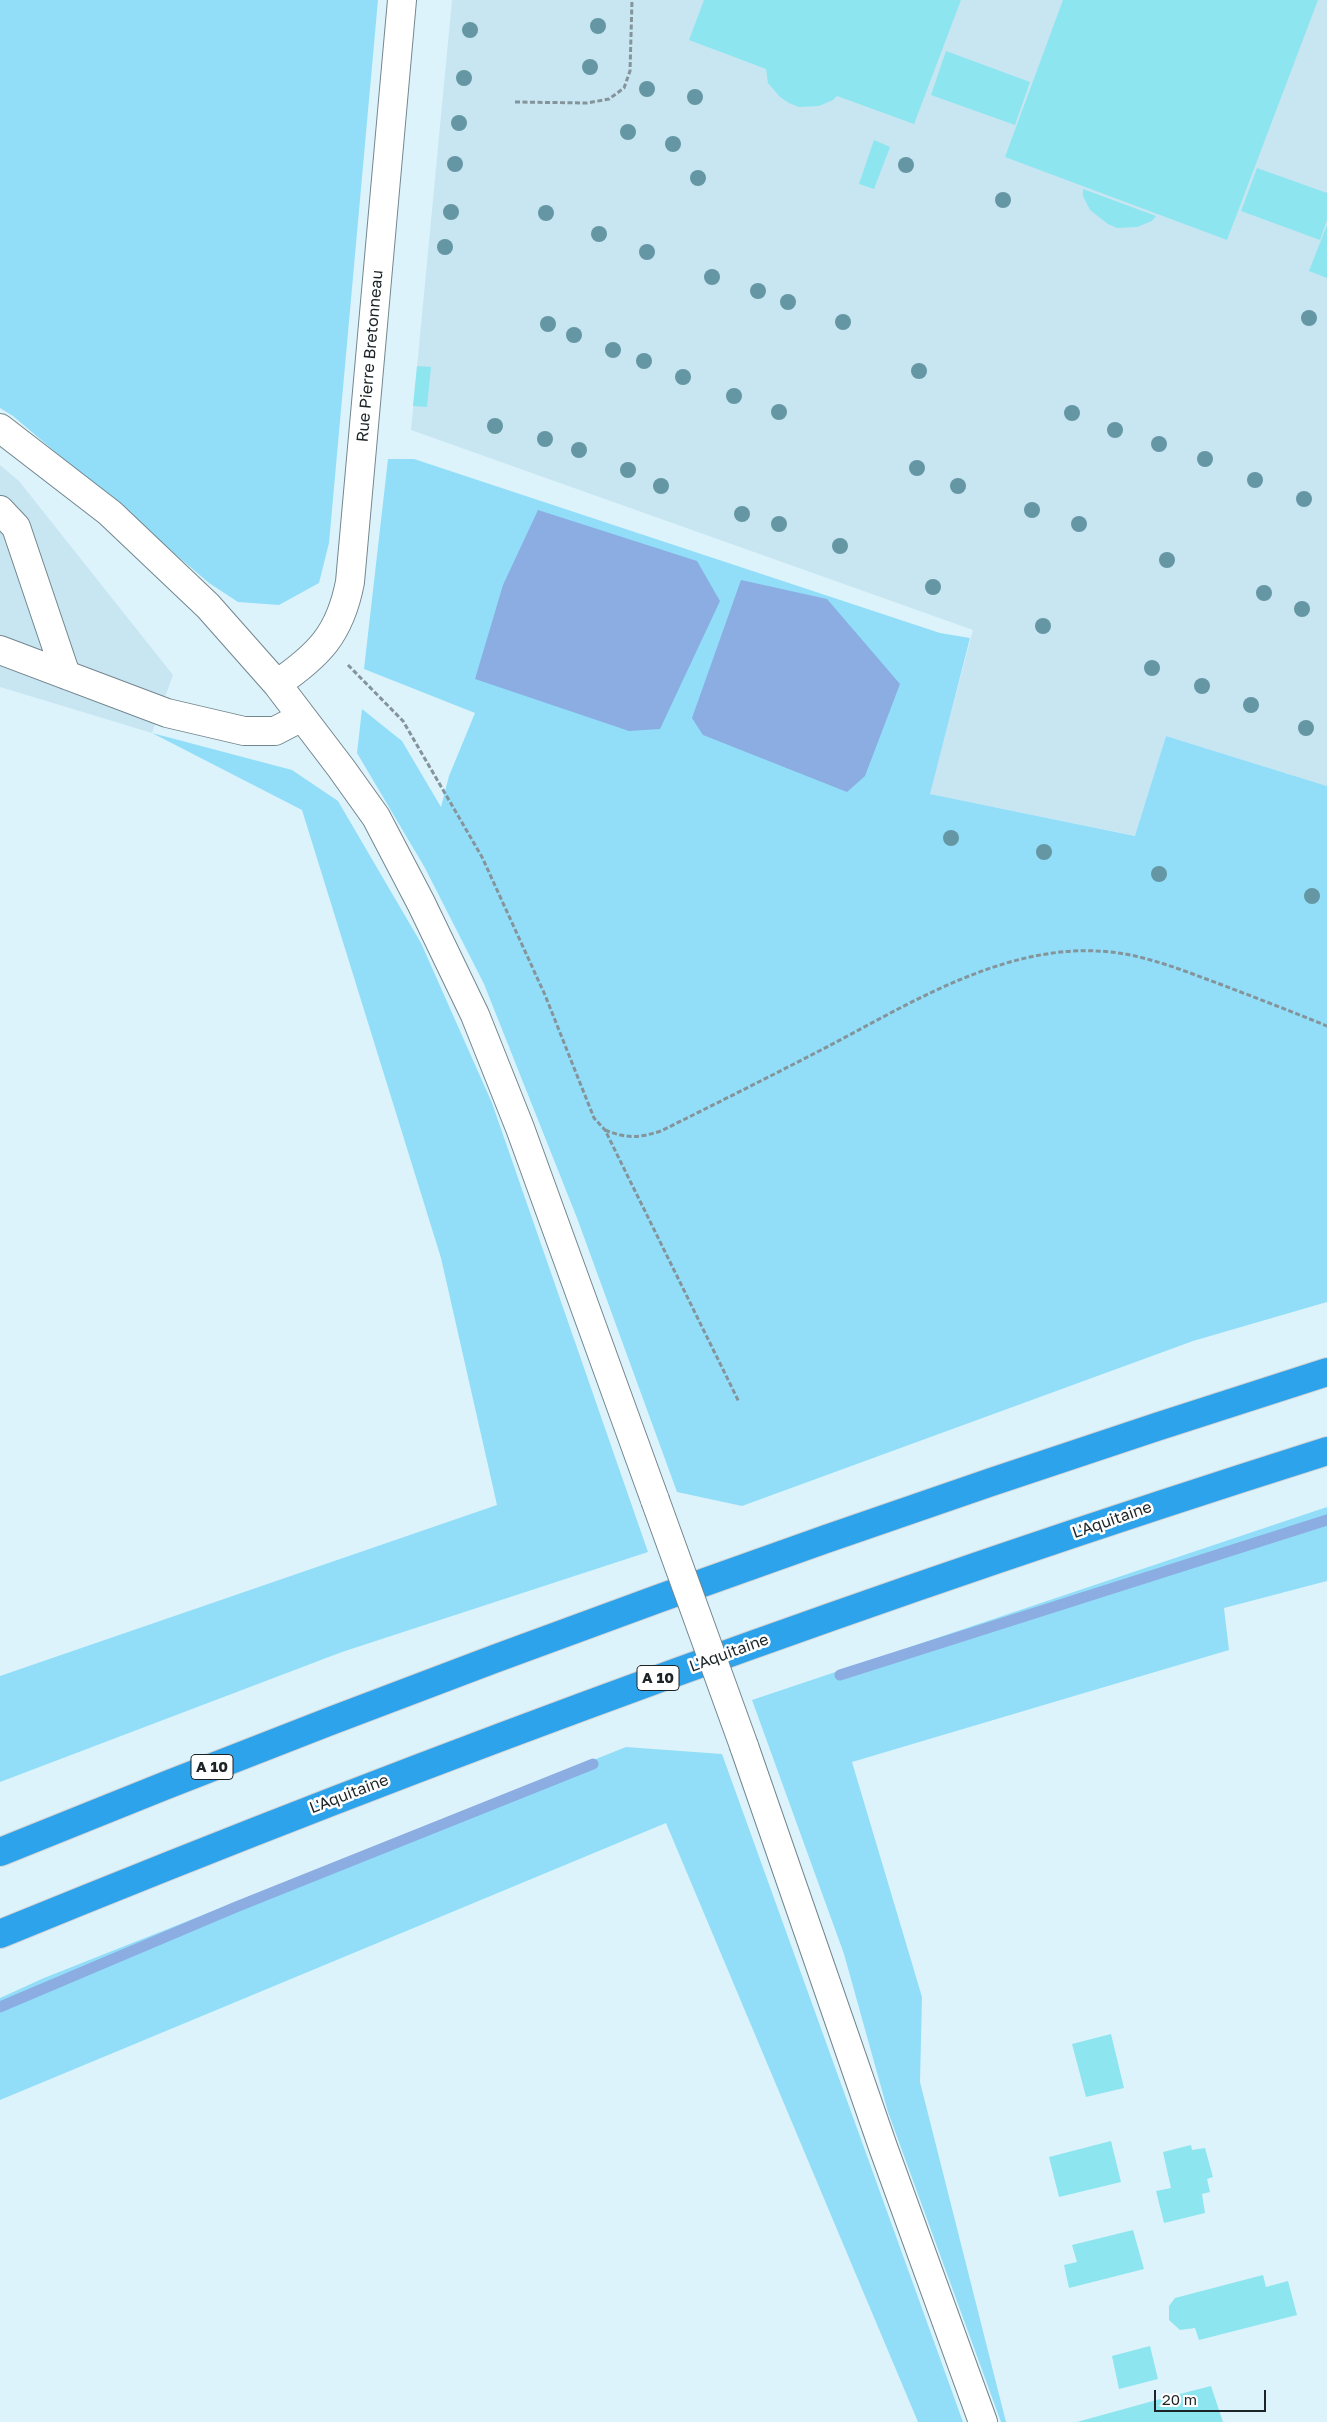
<!DOCTYPE html>
<style>
body{margin:0}
#map{position:relative;width:1327px;height:2422px;overflow:hidden;background:#ddf3fb;font-family:"Golos Text",sans-serif}
canvas{display:block}
.scale{position:absolute;left:1154px;top:2390px;width:112px;height:22px;box-sizing:border-box;border:2px solid #1c2427;border-top:0;padding-left:6px;font-size:15px;line-height:18px;white-space:nowrap;color:#1c2427;-webkit-text-stroke:4px #fff;paint-order:stroke}
</style>
<div id="map">
<canvas width="1327" height="2422"></canvas>
<div class="scale">20 m</div>
</div>
<script>
const ctx = document.querySelector('canvas').getContext('2d');
ctx.lineJoin = 'round';
function fillPath(path, color) {
  ctx.fillStyle = color;
  ctx.fill(path, 'evenodd');
}
function stroke(path, color, width, dash) {
  ctx.strokeStyle = color;
  ctx.lineWidth = width;
  ctx.lineCap = dash ? 'butt' : 'round';
  ctx.setLineDash(dash || []);
  ctx.stroke(path);
}
function label(font, color, halo, rows, align = 'center') {
  ctx.font = font + ' "Golos Text",sans-serif';
  ctx.lineWidth = 5;
  ctx.setLineDash([]);
  ctx.textBaseline = 'middle';
  ctx.strokeStyle = halo;
  ctx.fillStyle = color;
  for (const [text, x, y, turn = 0] of rows) {
    ctx.save();
    ctx.translate(x, y);
    ctx.rotate((+turn || 0) * Math.PI / 180);
    ctx.textAlign = isNaN(turn) ? turn : align;
    if (halo) ctx.strokeText(text, 0, 0);
    ctx.fillText(text, 0, 0);
    ctx.restore();
  }
}
fillPath(new Path2D(`
 M 452,0 L 1327,0 L 1327,786 L 1166,736 L 1136,836 L 929,794 L 973,630 L 411,430 Z
 M 0,465 L 19,481 L 173,675 L 152,733 L 0,687 Z`), '#c8e6f2');
fillPath(new Path2D(`
 M 0,0 L 378,0 L 329,543 L 319,583 L 279,605 L 238,602 L 209,583 L 13,416 L 0,408 Z
 M 388,459 L 414,459 L 940,633 L 970,638 L 930,794 L 1135,836 L 1166,736 L 1327,786 L 1327,1302 L 1193,1341 L 742,1506 L 677,1492 L 577,1218 L 484,984 L 425,868 L 357,753 L 362,709 L 402,741 L 441,807 L 449,776 L 475,713 L 364,669 Z
 M 152,733 L 292,770 L 338,801 L 421,943 L 492,1103 L 648,1552 L 342,1652 L 0,1782 L 0,1676 L 497,1505 L 441,1258 L 302,810 Z
 M 1327,1507 L 1327,1581 L 1224,1608 L 1229,1650 L 852,1762 L 922,1997 L 920,2082 L 1006,2422 L 1001,2422 L 888,2112 L 844,1954 L 752,1700 Z
 M 626,1747 L 722,1754 L 963,2422 L 918,2422 L 666,1823 L 0,2100 L 0,1998 L 44,1978 Z`), '#92def9');
fillPath(new Path2D(`
 M 538,510 L 697,561 L 720,601 L 660,729 L 629,731 L 475,679 L 503,585 Z
 M 741,580 L 827,599 L 900,684 L 865,776 L 847,792 L 703,735 L 692,718 Z`), '#8bade2');
stroke(new Path2D(`
 M 840,1675 L 1327,1520
 M 0,2007 L 236,1907 L 593,1764`), '#8bade2', 11);
fillPath(new Path2D(`
 M 704,0 L 961,0 L 914,124 L 837,96 L 833,100 L 819,106 L 799,107 L 789,103 L 780,97 L 768,83 L 766,69 L 689,40 Z
 M 1063,0 L 1318,0 L 1227,240 L 1005,157 Z
 M 946,51 L 1030,82 L 1015,125 L 931,95 Z
 M 874,140 L 890,147 L 874,189 L 859,184 Z
 M 1257,168 L 1327,193 L 1327,220 L 1320,240 L 1241,211 Z
 M 1083,189 L 1156,216 L 1152,221 L 1137,227 L 1117,228 L 1108,224 L 1090,210 L 1083,196 Z
 M 1327,225 L 1327,278 L 1309,271 Z
 M 417,366 L 431,367 L 427,407 L 413,406 Z
 M 1111,2034 L 1124,2088 L 1086,2097 L 1072,2044 Z
 M 1111,2141 L 1121,2182 L 1059,2197 L 1049,2157 Z
 M 1191,2145 L 1192,2150 L 1205,2148 L 1213,2177 L 1207,2179 L 1210,2192 L 1202,2194 L 1205,2213 L 1164,2223 L 1156,2191 L 1171,2188 L 1163,2152 Z
 M 1133,2230 L 1144,2269 L 1069,2288 L 1064,2265 L 1077,2262 L 1072,2245 Z
 M 1263,2275 L 1266,2287 L 1288,2281 L 1297,2315 L 1199,2340 L 1195,2328 L 1180,2330 L 1169,2320 L 1169,2306 L 1175,2298 Z
 M 1150,2346 L 1158,2379 L 1119,2389 L 1112,2356 Z
 M 1211,2386 L 1223,2422 L 1077,2422 L 1160,2399 Z`), '#8de5ef');
const minor = new Path2D(`
 M 0,428 L 110,513 L 208,606 L 277,684 L 341,768 L 376,817 L 421,903 L 475,1015 L 520,1128 L 655,1500
 M 0,510 L 16,527 L 66,675
 M 0,650 L 167,713 L 244,731 L 275,731 L 302,717
 M 277,684 C 319,655 340,634 350,582 L 402,0
 M 744,1746 L 883,2147 L 983,2422`);
const highway = new Path2D(`
 M 0,1852 C 436,1674 878,1514 1327,1372
 M 0,1934 C 436,1755 878,1593 1327,1451`);
stroke(minor, '#73868e', 30);
stroke(highway, '#d2d3d4', 30);
stroke(new Path2D(`
 M 515,102 L 587,103 L 609,99 L 624,88 L 630,71 L 632,0
 M 348,665 L 403,721 L 482,857 L 545,995 L 594,1118 L 605,1130 L 739,1402
 M 605,1130 C 628,1139 638,1138 661,1131 C 715,1104 769,1077 823,1049 C 917,1000 1023,931 1135,956 C 1166,963 1195,975 1225,986 C 1259,999 1293,1012 1327,1026`), '#84949a', 3, [5, 2.5]);
stroke(minor, '#fff', 28);
stroke(highway, '#2da3eb', 28);
const minorBridge = new Path2D(`
 M 655,1500 L 744,1746`);
stroke(minorBridge, '#73868e', 30, []);
stroke(minorBridge, '#fff', 28);
ctx.fillStyle = '#6596a4';
for (const [x, y] of [
 [598,26],
 [470,30],
 [590,67],
 [464,78],
 [647,89],
 [695,97],
 [459,123],
 [628,132],
 [673,144],
 [455,164],
 [906,165],
 [698,178],
 [1003,200],
 [451,212],
 [546,213],
 [599,234],
 [445,247],
 [647,252],
 [712,277],
 [758,291],
 [788,302],
 [1309,318],
 [843,322],
 [548,324],
 [574,335],
 [613,350],
 [644,361],
 [919,371],
 [683,377],
 [734,396],
 [779,412],
 [1072,413],
 [495,426],
 [1115,430],
 [545,439],
 [1159,444],
 [579,450],
 [1205,459],
 [917,468],
 [628,470],
 [1255,480],
 [661,486],
 [958,486],
 [1304,499],
 [1032,510],
 [742,514],
 [779,524],
 [1079,524],
 [840,546],
 [1167,560],
 [933,587],
 [1264,593],
 [1302,609],
 [1043,626],
 [1152,668],
 [1202,686],
 [1251,705],
 [1306,728],
 [951,838],
 [1044,852],
 [1159,874],
 [1312,896]
]) {
  ctx.beginPath();
  ctx.arc(x, y, 8, 0, 2 * Math.PI);
  ctx.fill();
}
for (const [x, y, w] of [
 [658,1678,42],
 [212,1767,42]
]) {
  const box = new Path2D();
  box.roundRect(x - w / 2, y - 12.5, w, 25, 4);
  ctx.fillStyle = '#fff';
  ctx.fill(box);
  stroke(box, '#1c2427', 1);
}
label('bold 15px', '#1c2427', null, [
 ["A 10",658,1678],
 ["A 10",212,1767]
]);
label('16px', '#1c2427', '#fff', [
 ["Rue Pierre Bretonneau",370,356,-85],
 ["L'Aquitaine",1112,1520,-19],
 ["L'Aquitaine",729,1653,-20],
 ["L'Aquitaine",349,1794,-21]
]);
</script>
